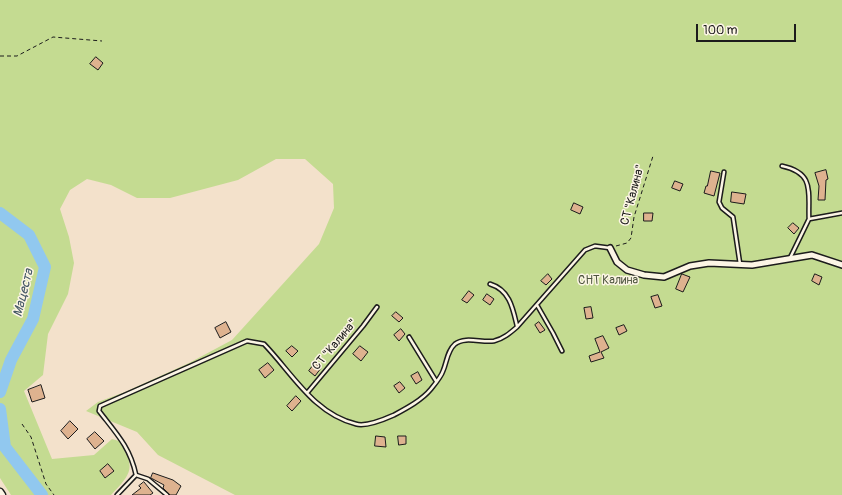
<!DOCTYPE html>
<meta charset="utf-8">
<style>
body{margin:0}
#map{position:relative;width:842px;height:495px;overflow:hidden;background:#f3e1cb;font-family:Pangolin,sans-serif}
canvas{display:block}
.scale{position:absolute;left:696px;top:24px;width:100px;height:18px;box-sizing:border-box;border:2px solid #1c1c1c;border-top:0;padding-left:5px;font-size:12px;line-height:14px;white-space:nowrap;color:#1c1c1c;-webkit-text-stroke:3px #fcf5e5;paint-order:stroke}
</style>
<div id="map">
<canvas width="842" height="495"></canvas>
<div class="scale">100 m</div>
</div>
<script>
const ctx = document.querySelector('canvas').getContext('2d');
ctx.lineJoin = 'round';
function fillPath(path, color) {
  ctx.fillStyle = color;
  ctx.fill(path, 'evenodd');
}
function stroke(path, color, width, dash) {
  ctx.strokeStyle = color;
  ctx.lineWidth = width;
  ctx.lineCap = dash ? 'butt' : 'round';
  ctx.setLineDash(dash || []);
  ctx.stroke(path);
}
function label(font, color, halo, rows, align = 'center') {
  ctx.font = font + ' Pangolin,sans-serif';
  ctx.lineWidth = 3;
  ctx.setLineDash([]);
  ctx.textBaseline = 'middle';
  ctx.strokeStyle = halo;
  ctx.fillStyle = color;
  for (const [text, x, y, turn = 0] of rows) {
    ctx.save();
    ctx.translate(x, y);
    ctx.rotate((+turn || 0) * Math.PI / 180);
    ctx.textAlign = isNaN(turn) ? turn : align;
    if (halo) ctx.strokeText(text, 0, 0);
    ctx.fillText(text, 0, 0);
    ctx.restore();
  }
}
fillPath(new Path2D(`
 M 0,0 L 842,0 L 842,495 L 235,495 L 158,455 L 137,432 L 86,411 L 98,402 L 125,392 L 189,363 L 232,340 L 319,244 L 334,208 L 333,184 L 305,159 L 276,159 L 238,180 L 170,198 L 137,198 L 111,185 L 87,179 L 70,190 L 60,209 L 69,237 L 74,263 L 68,294 L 48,334 L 43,375 L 24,391 L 52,459 L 94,455 L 112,439 L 119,441 C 136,468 132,473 111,495 L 11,495 L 0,478 Z`), '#c4db91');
stroke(new Path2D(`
 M 0,213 L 29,235 L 45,267 L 33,319 L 11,360 L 0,392
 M 0,409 L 5,447 L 42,495`), '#91c8ef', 12);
const building = new Path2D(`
 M 96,57 L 103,63 L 98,70 L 90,64 Z
 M 826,170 L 828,179 L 826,180 L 825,200 L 818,200 L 819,186 L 815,173 Z
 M 711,171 L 720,173 L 714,196 L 704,193 L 706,186 L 707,186 Z
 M 675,181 L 683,184 L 680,191 L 672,188 Z
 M 732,192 L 746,194 L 744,204 L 731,202 Z
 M 574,203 L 583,207 L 580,214 L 571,210 Z
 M 644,213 L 653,213 L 652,221 L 644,221 Z
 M 793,223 L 799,228 L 794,234 L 788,228 Z
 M 548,274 L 552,279 L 546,285 L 541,281 Z
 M 682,274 L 690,277 L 683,292 L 676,289 Z
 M 815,274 L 822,277 L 819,285 L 812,281 Z
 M 469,291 L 474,295 L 467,303 L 462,300 Z
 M 487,294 L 494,299 L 490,305 L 483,300 Z
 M 658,295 L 662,306 L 655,308 L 651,297 Z
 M 591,307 L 593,318 L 586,319 L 584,308 Z
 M 396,312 L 403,318 L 399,322 L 392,316 Z
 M 226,322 L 231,332 L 220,338 L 215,328 Z
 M 539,322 L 545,330 L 540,333 L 535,325 Z
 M 624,325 L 627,331 L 619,335 L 616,328 Z
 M 401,329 L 405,334 L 399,341 L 394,335 Z
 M 603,336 L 609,348 L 601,352 L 604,358 L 591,362 L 589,356 L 600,352 L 595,339 Z
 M 292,346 L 298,351 L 292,357 L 286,351 Z
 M 360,346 L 368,352 L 361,361 L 353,354 Z
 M 268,363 L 274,370 L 265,378 L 259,370 Z
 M 315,363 L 321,368 L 315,376 L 309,371 Z
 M 418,372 L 422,380 L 416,384 L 411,376 Z
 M 400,382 L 405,388 L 399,393 L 394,386 Z
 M 41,385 L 45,398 L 32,402 L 28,390 Z
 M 296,396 L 301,401 L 292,411 L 287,406 Z
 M 70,421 L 78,429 L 68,439 L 61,431 Z
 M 95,432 L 104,441 L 95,449 L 87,439 Z
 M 376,436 L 385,437 L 386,447 L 375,446 Z
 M 398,436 L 406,436 L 406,444 L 399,445 Z
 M 108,464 L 114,471 L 105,478 L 100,471 Z
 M 153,473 L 173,480 L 181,486 L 176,495 L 170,495 L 163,488 L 164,485 L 151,478 Z
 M 144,482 L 153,493 L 150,495 L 132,495 L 141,488 L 139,486 Z`);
fillPath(building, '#deb28f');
stroke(building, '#1c1c1c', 1);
const service = new Path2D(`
 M 782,166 C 815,173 808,192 809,219
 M 724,172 L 719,202 L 722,208 L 733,217 L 740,264
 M 790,258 L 809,219 L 842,213
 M 490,284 C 510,290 513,309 517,326
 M 537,305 L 553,333 L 562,351
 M 409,337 L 436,381
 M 307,393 L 363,326 L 377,307
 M 136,475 L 148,479 L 167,495
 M 117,495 L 136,475 C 130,447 116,433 99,411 L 100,406 L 247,341 L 264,344 C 292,373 314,414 356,424 C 366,427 385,419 394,415 C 407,408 422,400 431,389 C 435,384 441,377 443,371 C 447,362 447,351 455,344 C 465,336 482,343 494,341 C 503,339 510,333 517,327 L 585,250 L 595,246 L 610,248`);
const minor = new Path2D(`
 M 610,248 L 617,262 L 627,270 L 644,275 L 664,277 L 690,266 L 709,263 L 752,265 L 812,255 L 842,265`);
const tertiary = new Path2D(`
 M 0,492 L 2,495`);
stroke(service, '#1c1c1c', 5.5);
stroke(minor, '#1c1c1c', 8);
stroke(tertiary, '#1c1c1c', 9);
stroke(new Path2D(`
 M 0,56 L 17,56 L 53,37 L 102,41
 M 616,246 L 627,243 L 631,238 L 634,217 L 653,156
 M 22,424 L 31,437 L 46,484 L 54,495`), '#1c1c1c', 1, [4, 3]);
stroke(service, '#fcf5e5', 2.5);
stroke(minor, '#fcf5e5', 5);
stroke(tertiary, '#fcf5e5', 6);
label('12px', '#1c1c1c', '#fcf5e5', [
 ["СТ \"Калина\"",633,195,-75],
 ["СТ \"Калина\"",335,345,-50]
]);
label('12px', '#4e553f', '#fcf5e5', [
 ["СНТ Калина",608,281]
]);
label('italic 13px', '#455866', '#fcf5e5', [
 ["Мацеста",24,293,-76]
]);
</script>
